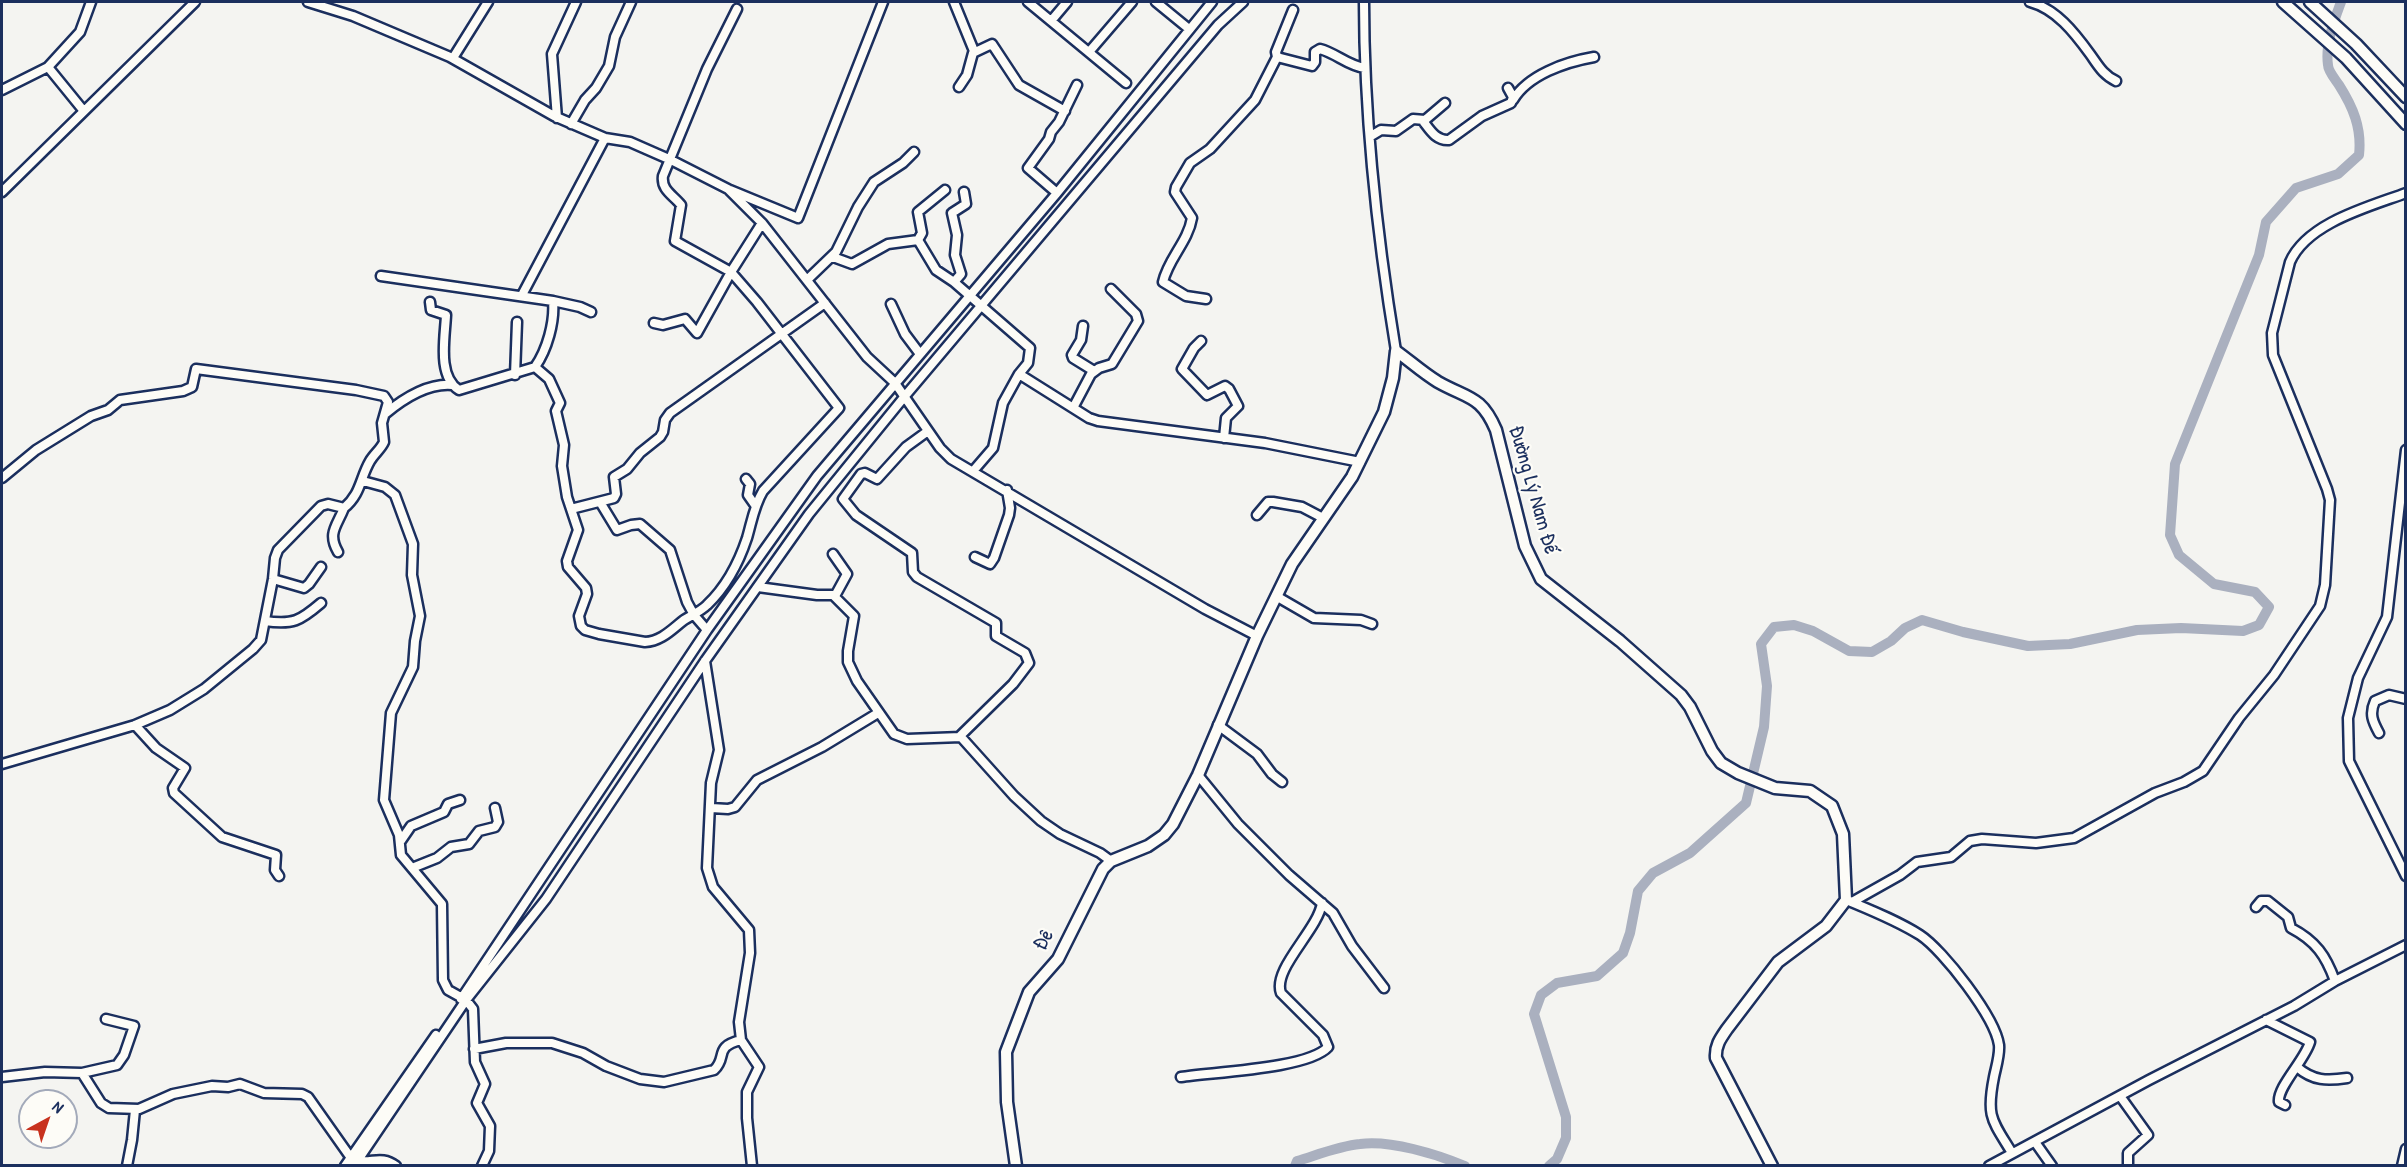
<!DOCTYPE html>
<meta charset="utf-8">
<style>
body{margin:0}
#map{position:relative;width:2407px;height:1167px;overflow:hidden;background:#f4f4f1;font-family:"Patrick Hand",sans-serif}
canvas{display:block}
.frame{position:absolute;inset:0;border:3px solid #1b2f5e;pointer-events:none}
.north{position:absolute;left:18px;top:1089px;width:60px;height:60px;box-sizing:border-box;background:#fdfcf7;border:2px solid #a3aaba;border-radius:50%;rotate:40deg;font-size:16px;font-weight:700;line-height:24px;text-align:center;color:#1b2f5e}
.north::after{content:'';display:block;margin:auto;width:21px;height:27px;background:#c8321e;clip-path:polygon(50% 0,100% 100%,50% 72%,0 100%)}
</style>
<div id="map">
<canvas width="2407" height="1167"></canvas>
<div class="frame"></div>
<div class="north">N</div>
</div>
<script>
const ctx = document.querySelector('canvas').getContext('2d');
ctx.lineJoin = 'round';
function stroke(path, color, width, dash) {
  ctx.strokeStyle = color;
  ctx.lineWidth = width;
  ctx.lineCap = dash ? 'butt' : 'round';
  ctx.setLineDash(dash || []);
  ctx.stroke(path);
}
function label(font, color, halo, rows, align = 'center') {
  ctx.font = font + ' "Patrick Hand",sans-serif';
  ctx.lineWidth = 4.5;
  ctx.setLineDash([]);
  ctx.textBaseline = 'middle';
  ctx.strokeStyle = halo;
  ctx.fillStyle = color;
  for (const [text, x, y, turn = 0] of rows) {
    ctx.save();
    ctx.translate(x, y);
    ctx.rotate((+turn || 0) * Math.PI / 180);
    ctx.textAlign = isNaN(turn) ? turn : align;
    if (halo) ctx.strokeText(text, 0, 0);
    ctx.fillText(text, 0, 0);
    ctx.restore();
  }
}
stroke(new Path2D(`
 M 1295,1166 L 1297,1161 C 1317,1155 1339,1146 1360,1144 C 1391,1140 1436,1154 1465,1166
 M 1549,1166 L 1557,1159 L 1566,1138 L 1566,1117 L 1534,1014 L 1541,995 L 1557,983 L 1597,976 L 1623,953 L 1630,933 L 1638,891 L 1653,873 L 1690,853 L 1746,803 L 1764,727 L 1767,686 L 1761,644 L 1774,627 L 1794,625 L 1813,631 L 1849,651 L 1872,652 L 1891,641 L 1905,628 L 1922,620 L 1963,632 L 2028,646 L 2070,644 L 2137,630 L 2181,628 L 2243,631 L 2259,625 L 2269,607 L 2255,592 L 2214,584 L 2179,555 L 2170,535 L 2175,464 L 2259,255 L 2266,222 L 2296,188 L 2338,174 L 2359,155 C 2362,128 2353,107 2339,85 C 2335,79 2328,71 2328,65 C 2325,44 2334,21 2341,2`), '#aab0bf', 10);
const minor = new Path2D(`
 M 308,2 L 353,16 L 450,57 L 554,116 L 605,138 L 630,142 L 671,160 L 728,189 L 762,223 L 867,357 L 895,383 L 940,448 L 951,459 L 1205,609 L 1257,636
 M 954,2 L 974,51
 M 1028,2 L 1126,83
 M 1156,2 L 1189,29
 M 1364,2 C 1364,118 1377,236 1396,351
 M 2030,2 C 2056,9 2074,32 2090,54 C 2098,65 2103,75 2116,81
 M 1051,21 L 1067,2
 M 1089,52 L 1132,2
 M 1277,57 L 1312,66 L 1315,62 L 1315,52 L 1320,49 C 1336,53 1348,66 1365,68
 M 453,58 L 488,2
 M 48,67 L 83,110
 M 959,87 L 967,75 L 973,53 L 992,44 L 1019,85 L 1065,111
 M 2,90 L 48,67 L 80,32 L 91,2
 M 1513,100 C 1528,75 1565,62 1594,57
 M 557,118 L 552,54 L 576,2
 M 1423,121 C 1430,130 1436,141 1449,140 L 1482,116 L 1511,103 L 1513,97 L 1508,88
 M 571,124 L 585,100 L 596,88 L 609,66 L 615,37 L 631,2
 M 1371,136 L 1381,130 L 1396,131 L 1413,119 L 1425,120 L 1445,103
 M 730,190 L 798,218 L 883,2
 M 2,192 L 195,2
 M 1057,193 L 1028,168 L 1049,139 L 1051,132 L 1059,122 L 1077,85
 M 918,240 L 922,233 L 918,212 L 945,190
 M 833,257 L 852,264 L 888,244 L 918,240 L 936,270 L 954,282 L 1030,348 L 1028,363 L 1019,374 L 1003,403 L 993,448 L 974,470
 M 381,276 L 553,301 C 555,322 547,350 535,367 L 459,390 C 437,376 445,338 446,315 L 431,310 L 430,302
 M 808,279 L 836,252 L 858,207 L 874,182 L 903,163 L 914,152
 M 954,282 L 961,274 L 955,255 L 957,235 L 952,213 L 966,204 L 964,192
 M 522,295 L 605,138
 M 1206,299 L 1186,296 L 1163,282 C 1168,259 1188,242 1192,218 L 1175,192 L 1176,187 L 1190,163 L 1210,149 L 1255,100 L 1277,57 L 1276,52 L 1293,10
 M 553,301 L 580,307 L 591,312
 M 891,304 L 905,334 L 920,354
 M 654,323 L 663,325 L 685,319 L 697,333 L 731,272 L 762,223
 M 1083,326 L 1081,340 L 1072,355 L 1073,358 L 1094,371
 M 1201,341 L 1194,348 L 1182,369 L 1207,395 L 1225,386 L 1229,389 L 1238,406 L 1226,418 L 1224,438
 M 535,367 L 549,379 L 560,403 L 556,411 L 564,445 L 562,466 L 567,497 L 578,530 L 567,561 L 568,567 L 586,588 L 587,594 L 579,616 L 581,626 L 585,630 L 599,634 L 645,642 C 662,641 672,629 684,620 C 692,615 701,611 707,605 C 726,587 739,562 747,538 C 752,521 754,506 763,491 L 839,408 L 757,302 L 731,272 L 675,241 L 681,205 C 673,195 661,190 663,176 L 707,69 L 737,9
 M 1019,374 L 1089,418 L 1098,421 L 1265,443 L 1360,462
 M 515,375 L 517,322
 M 1073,408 L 1091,374 L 1099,368 L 1112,364 L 1138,321 L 1136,314 L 1111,289
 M 385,414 C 403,399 428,383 452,385
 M 928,431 L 906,447 L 877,479 L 865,473 L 861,474 L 843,499 L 856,515 L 912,553 L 913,572 L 917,577 L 996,623 L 996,636 L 1025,653 L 1029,663 L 1013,684 L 959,737
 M 2406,450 L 2387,617 L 2358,678 L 2348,718 L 2349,761 L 2406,876
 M 2,478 L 36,450 L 91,416 L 108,410 L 120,400 L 183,391 L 192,387 L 196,369 L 356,390 L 384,396 L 388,402 L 382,423 L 384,442 C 381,449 374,454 370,461 C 360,478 361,494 344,508 L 328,504 L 321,506 L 278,550 L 275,558 L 273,579 L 261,640 L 253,649 L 204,689 L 170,710 L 135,725 L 2,764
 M 746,479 L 750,484 L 748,495 L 755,505
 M 363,481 L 385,487 L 395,495 L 413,544 L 412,575 L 420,616 L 415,641 L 413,667 L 391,713 L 384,800 L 399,835 L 401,855 L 442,904 L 443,980 L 448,990 L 466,1000 L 473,1009 L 475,1062 L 485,1084 L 477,1103 L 490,1126 L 489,1151 L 482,1166
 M 600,502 L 617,530 L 631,525 L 640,524 L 670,550 L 687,602 L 694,615 L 707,630
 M 571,509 L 614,498 L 616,494 L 614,477 L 627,469 L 640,453 L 660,437 L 663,432 L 665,420 L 670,413 L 825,303
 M 1257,515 L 1268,502 L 1273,502 L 1302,507 L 1323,518
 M 338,552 C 327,533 337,526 344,508
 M 833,554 L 847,574 L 835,596
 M 975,557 L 990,564 L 994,558 L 1009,515 L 1010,508 L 1007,490
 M 273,579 L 304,588 L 309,584 L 321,567
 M 758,587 L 817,595 L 833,595 L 854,616 L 848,651 L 848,662 L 857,681 L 894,734 L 907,739 L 961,737 L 1014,796 L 1041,821 L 1060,834 L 1100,853 L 1111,861
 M 1276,596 L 1314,618 L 1361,620 L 1372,624
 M 265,621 C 293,625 300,621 321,603
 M 705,661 L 719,750 L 711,783 L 707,868 L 713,887 L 749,930 L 750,953 L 739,1022 L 741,1040 L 759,1067 L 747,1092 L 747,1118 L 752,1166
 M 135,725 L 156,748 L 185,768 L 173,788 L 174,793 L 222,837 L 276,855 L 275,870 L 279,876
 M 1218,725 L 1257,754 L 1272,774 L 1282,782
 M 2379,733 C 2373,722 2369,714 2375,701 L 2389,695 L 2406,699
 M 1198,775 L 1238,824 L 1289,875 L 1333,913 L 1352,946 L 1384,988
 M 711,808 L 728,809 L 735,807 L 757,780 L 822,747 L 878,713
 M 400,842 L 411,826 L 444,812 L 448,804 L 460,800
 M 412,868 L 437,858 L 451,847 L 469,844 L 479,831 L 495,827 L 498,822 L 495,808
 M 1849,901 C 1873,911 1898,921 1920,935 C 1943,950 1995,1017 1999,1045 C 2000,1055 1996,1067 1994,1077 C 1986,1117 1992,1120 2012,1153
 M 1852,902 L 1900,875 L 1917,862 L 1951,857 L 1970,841 L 1982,839 L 2036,843 L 2074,838 L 2155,793 L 2184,782 L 2203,771 L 2239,718 L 2274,675 L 2320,606 L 2325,585 L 2330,500 L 2327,489 L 2273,355 L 2272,333 L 2290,262 C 2307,223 2368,207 2406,193
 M 2256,907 L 2261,901 L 2268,901 L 2288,917 L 2291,928 C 2316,941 2326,956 2335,981
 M 461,999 L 707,630 L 817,476 L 1057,193 L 1212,2
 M 2266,1020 L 2310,1042 C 2305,1060 2277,1087 2279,1102 L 2285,1105
 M 474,1049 L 506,1043 L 552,1043 L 583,1053 L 606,1066 L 640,1079 L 664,1082 L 714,1070 C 728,1057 713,1047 741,1040
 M 2297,1067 C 2313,1081 2327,1081 2347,1078
 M 82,1073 L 101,1103 L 109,1108 L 139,1109 L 173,1094 L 212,1086 L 228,1087 L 240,1084 L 264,1093 L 302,1094 L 308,1097 L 351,1158 C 369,1167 379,1153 396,1166
 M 2,1077 L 45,1072 L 82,1073 L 117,1065 L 124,1055 L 134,1026 L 106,1019
 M 1181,1077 C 1212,1072 1308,1069 1328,1047 L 1323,1035 L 1281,993 C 1272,969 1318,930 1322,903
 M 2120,1096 L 2148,1135 L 2128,1153 L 2128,1166
 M 2035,1142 L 2052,1166
 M 127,1166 L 132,1140 L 135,1110
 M 345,1166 L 436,1035
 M 354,1166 L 466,1000 L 546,899 L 705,661 L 809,514 L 905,396 L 1218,25 L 1243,2
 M 1989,1166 L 2149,1080 L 2294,1006 L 2335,981 L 2406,945
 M 2402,1166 L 2406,1149`);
const major = new Path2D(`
 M 2283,2 L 2346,58 L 2406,124
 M 2310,2 L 2356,44 L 2406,97
 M 1016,1166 L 1007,1102 L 1006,1052 L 1029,992 L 1058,959 L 1103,869 L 1111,861 L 1148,846 L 1164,835 L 1173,824 L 1198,775 L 1257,636 L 1292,564 L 1352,477 L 1384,412 L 1393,378 L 1396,351 C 1410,361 1423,373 1438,382 C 1468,399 1481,395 1496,430 L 1525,546 L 1541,579 L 1620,641 L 1681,695 L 1690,707 L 1712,751 L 1721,763 L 1738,773 L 1775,788 L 1810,791 L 1832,806 L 1843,834 L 1846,900 L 1826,926 L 1778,962 L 1727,1029 C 1720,1039 1715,1046 1716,1058 L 1772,1166`);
stroke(minor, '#1b2f5e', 13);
stroke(major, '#1b2f5e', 15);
stroke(minor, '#fdfcf7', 8);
stroke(major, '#fdfcf7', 10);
label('21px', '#1b2f5e', '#fdfcf7', [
 ["Đường Lý Nam Đế",1533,490,74],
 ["Đê",1044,940,-60]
]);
</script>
